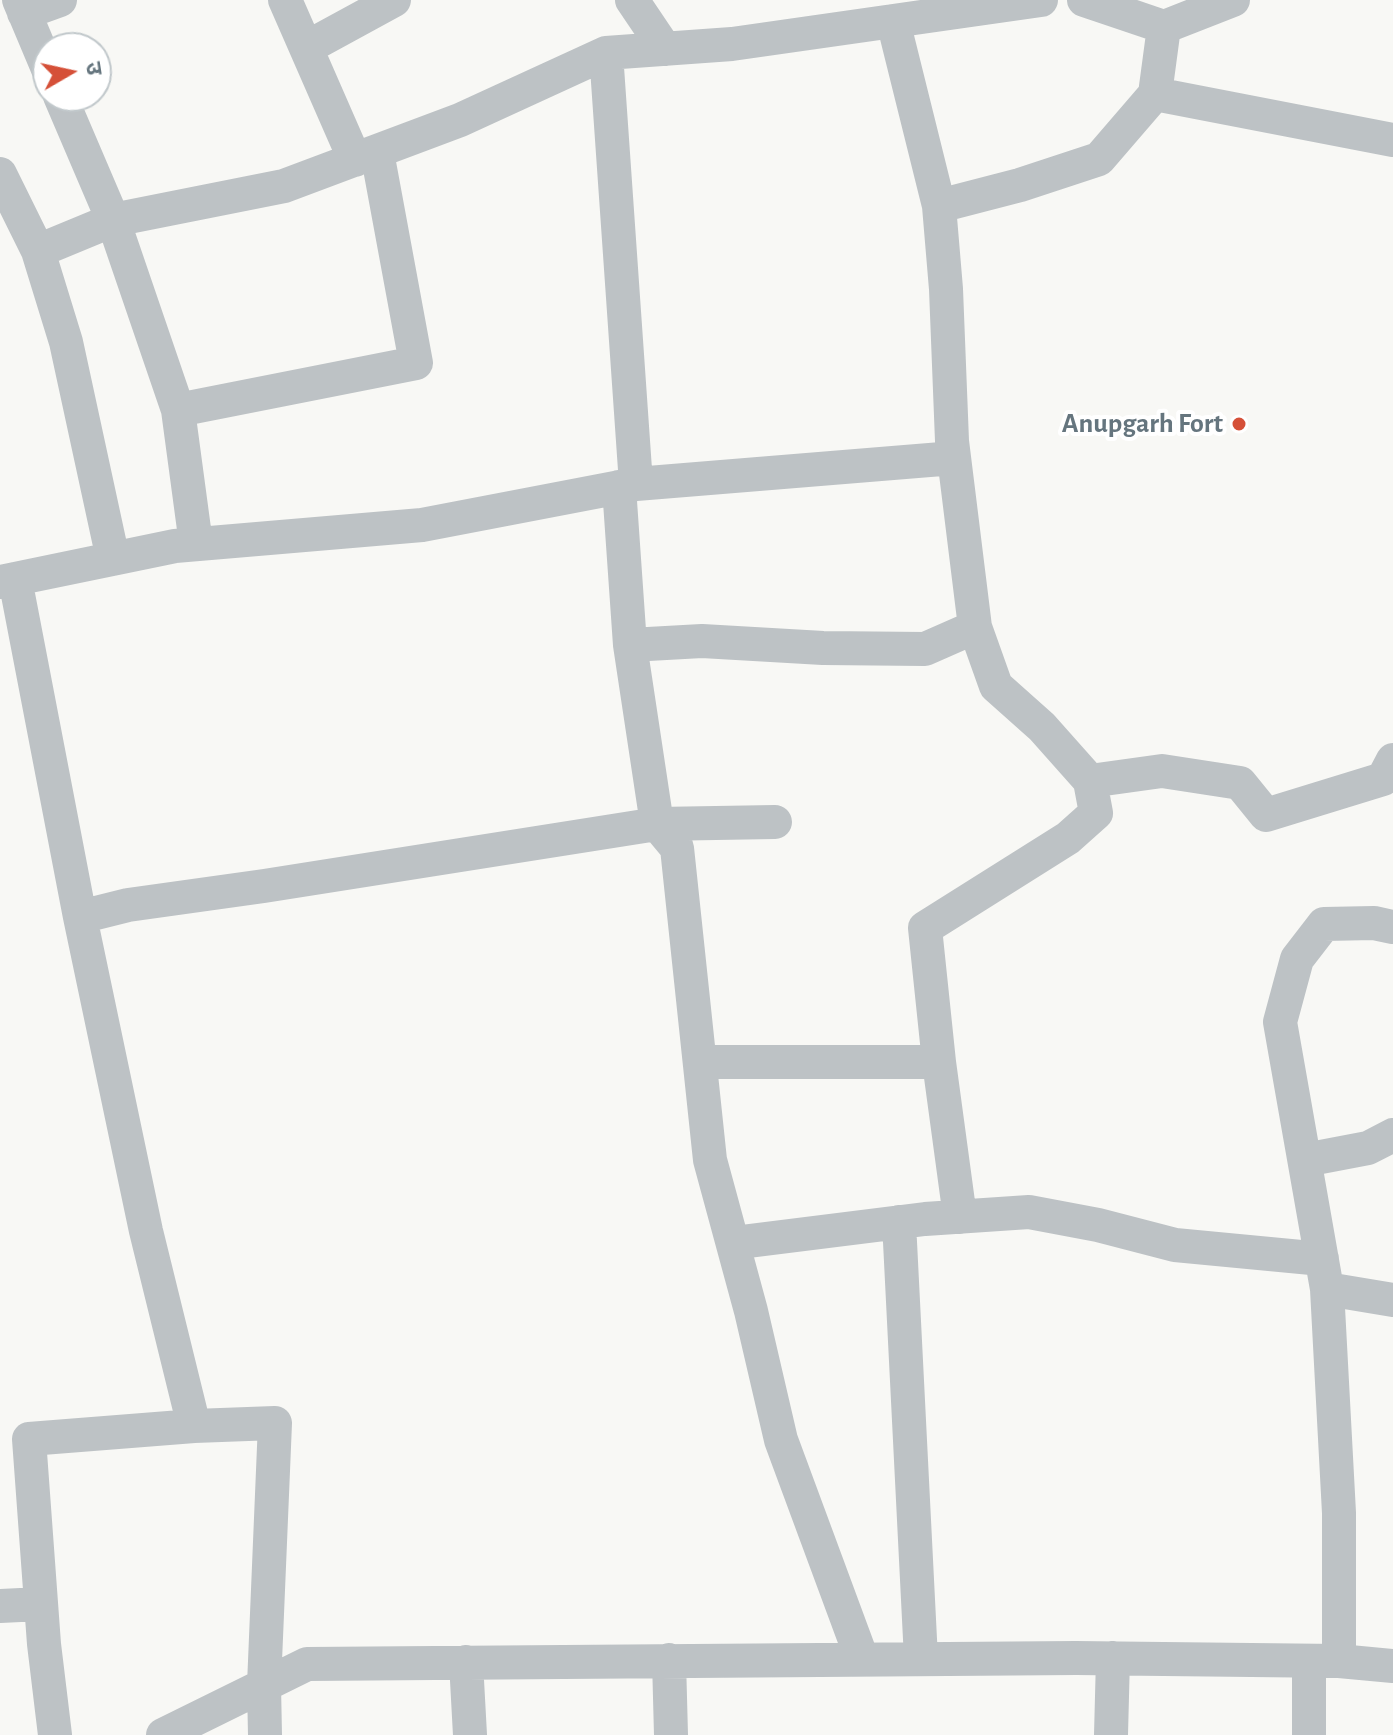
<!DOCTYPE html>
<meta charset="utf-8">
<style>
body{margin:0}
#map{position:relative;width:1393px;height:1735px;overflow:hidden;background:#f8f8f5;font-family:"Alegreya Sans","Noto Sans Devanagari",sans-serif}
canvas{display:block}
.north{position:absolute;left:32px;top:32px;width:80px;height:80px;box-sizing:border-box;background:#fff;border:2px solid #c1c8cb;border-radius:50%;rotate:81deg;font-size:22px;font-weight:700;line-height:32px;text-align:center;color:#65757e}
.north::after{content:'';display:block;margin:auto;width:28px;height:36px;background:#d55038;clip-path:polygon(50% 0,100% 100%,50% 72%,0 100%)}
</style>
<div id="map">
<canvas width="1393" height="1735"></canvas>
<div class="north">उ</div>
</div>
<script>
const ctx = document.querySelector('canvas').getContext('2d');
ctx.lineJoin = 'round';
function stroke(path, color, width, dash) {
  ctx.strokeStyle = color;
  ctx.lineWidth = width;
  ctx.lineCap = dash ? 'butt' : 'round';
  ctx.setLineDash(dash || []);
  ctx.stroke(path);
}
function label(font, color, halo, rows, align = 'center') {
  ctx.font = font + ' "Alegreya Sans",sans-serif';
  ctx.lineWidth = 8;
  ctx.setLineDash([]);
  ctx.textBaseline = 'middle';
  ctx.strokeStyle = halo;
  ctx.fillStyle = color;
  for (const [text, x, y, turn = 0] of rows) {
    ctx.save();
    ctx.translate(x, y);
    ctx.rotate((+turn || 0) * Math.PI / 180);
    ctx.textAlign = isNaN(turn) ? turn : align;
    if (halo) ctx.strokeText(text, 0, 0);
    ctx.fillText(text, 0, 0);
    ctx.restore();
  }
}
stroke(new Path2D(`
 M 19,0 L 48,69
 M 285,0 L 355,160
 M 632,0 L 665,49
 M 1084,0 L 1164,27
 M 1233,0 L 1164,27 L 1155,94 L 1099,159 L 1020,185 L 939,206 L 946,289 L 952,441 L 975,627 L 996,686 L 1042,727 L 1090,781 L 1162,771 L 1240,783 L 1266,815 L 1383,779 L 1393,760
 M 24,13 L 60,0
 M 893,21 L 939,206
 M 306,48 L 394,0
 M 606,53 L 636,484
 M 1155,94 L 1393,140
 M 60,96 L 113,220 L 178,410 L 196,544
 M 0,174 L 38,251 L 66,342 L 113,559
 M 38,251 L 113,220 L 284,186 L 460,120 L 606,53 L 732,44 L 1041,0
 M 178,410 L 416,363 L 377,152
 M 619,487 L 630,645 L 657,824 L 677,848 L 710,1160 L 751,1311 L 781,1440 L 862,1659
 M 15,579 L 80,917 L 146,1231 L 194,1426
 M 0,582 L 175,546 L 422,525 L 636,484 L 954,458
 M 630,645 L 702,641 L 823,648 L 925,649 L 975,627
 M 80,917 L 128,905 L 264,886 L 657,824 L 775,822
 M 700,1062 L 939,1062
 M 1305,1160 L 1368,1148 L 1393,1135
 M 960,1217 L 939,1062 L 925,928 L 1068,838 L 1096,813 L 1090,781
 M 899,1222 L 921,1659
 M 733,1243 L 925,1219 L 1029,1212 L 1098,1225 L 1175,1245 L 1322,1259
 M 1327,1289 L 1393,1300
 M 0,1606 L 41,1604
 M 669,1660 L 671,1735
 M 1339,1661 L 1339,1513 L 1327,1289 L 1280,1022 L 1297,959 L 1324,924 L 1374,923 L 1393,927
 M 466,1662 L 470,1735
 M 55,1735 L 44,1644 L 29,1439 L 194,1426 L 275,1423 L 264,1685 L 265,1735
 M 163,1735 L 307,1664 L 1076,1658 L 1339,1661 L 1393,1666
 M 1111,1735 L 1113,1658
 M 1309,1735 L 1309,1661`), '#bdc2c5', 34);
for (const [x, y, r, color] of [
 [1239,424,8,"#d55038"]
]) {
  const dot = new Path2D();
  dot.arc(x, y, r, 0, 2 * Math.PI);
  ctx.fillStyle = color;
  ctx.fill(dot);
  stroke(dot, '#fff', 3);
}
label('bold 28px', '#65757e', '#fff', [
 ["Anupgarh Fort",1223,424]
], 'right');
</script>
